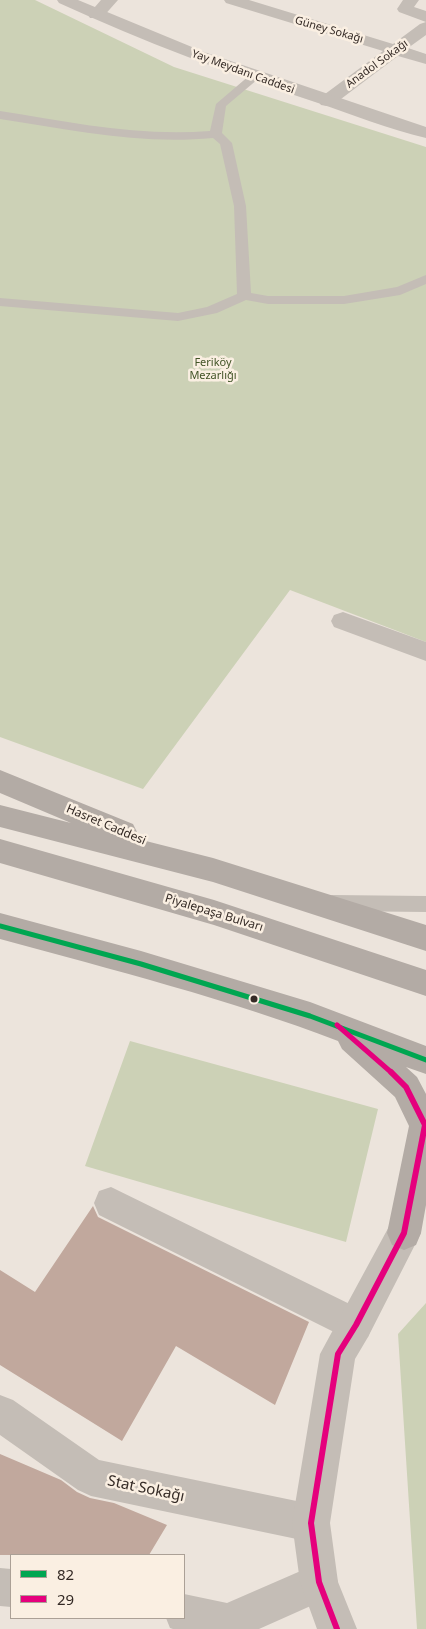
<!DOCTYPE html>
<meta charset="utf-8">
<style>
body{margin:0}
#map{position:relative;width:426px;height:1629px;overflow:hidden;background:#ece4dc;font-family:"Noto Sans",sans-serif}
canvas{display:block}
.legend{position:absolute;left:10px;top:1554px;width:175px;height:65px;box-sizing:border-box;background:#faefe2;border:1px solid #aba096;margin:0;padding:6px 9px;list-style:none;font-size:15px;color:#342a25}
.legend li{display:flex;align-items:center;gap:10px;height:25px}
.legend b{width:25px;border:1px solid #aba096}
</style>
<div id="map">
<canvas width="426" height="1629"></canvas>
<ul class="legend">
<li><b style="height:6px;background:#00a651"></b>82</li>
<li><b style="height:6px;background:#e5007d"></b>29</li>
</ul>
</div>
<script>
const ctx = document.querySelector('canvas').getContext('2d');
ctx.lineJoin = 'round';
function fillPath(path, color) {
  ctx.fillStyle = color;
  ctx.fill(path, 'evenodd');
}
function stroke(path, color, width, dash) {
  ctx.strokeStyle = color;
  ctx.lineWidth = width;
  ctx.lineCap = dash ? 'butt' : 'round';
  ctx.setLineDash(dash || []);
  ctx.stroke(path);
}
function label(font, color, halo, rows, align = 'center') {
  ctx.font = font + ' "Noto Sans",sans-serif';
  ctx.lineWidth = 5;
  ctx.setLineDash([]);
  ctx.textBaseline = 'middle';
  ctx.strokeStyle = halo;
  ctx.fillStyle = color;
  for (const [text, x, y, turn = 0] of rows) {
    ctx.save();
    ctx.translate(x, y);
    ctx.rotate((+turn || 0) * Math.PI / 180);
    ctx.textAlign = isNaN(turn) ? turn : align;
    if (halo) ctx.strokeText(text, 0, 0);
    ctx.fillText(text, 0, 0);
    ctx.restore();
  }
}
fillPath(new Path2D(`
 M 0,0 L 35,0 L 174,67 L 426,147 L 426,642 L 290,590 L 143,789 L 0,737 Z
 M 130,1041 L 378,1109 L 346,1242 L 85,1166 Z
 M 426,1303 L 426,1629 L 417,1629 L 398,1334 Z`), '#ccd1b6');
fillPath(new Path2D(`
 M 93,1206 L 98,1217 L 309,1322 L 275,1405 L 176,1346 L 122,1441 L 0,1365 L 0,1270 L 35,1292 Z
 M 0,1454 L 61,1480 L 77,1492 L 90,1498 L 114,1503 L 167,1525 L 149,1555 L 0,1555 Z`), '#c1a89d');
fillPath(new Path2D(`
 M 254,74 L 260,77 L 258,79 L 226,106 L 222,133 L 232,143 L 246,206 L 251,293 L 268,296 L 344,296 L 397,287 L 426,275 L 426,284 L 400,295 L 344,304 L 268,304 L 246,300 L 217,313 L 178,321 L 0,306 L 0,298 L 178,313 L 207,307 L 237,294 L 234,206 L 220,144 L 213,138 C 140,145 72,130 0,119 L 0,111 C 70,122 139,137 210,131 L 216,104 L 250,75 Z
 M 332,895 L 426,896 L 426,912 L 332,911 L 325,909 L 322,903 L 325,897 Z`), '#c4bdb6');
fillPath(new Path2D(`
 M 101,0 L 118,0 L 102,18 L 90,18 L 88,15 Z
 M 224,0 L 249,0 L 393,44 L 420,24 L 426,22 L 426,35 L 408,48 L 426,54 L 426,64 L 398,56 L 333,105 L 327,106 L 321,105 L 318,101 L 321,97 L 383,51 L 226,3 Z
 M 403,0 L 419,0 L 414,7 L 426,11 L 426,22 L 399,12 L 397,9 Z
 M 343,612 L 426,642 L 426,661 L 334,627 L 331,621 L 334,615 Z
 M 111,1187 L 368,1313 L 373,1325 L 368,1337 L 356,1342 L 344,1337 L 99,1215 L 94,1203 L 99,1191 Z
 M 0,1395 L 13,1400 L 99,1460 L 311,1504 L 324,1510 L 330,1523 L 324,1536 L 311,1542 L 91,1496 L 78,1490 L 0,1435 Z
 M 319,1563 L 333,1568 L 338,1582 L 333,1596 L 259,1629 L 173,1629 L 170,1628 L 166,1618 L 184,1618 L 184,1594 L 227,1603 Z
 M 0,1568 L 11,1569 L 11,1607 L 0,1606 Z`), '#c4bdb6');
fillPath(new Path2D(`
 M 57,0 L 78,0 L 204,52 L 426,127 L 426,138 C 389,129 353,115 318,103 C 230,74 144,42 59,3 Z
 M 404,1216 L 416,1221 L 421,1233 L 368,1337 L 355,1359 L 330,1523 L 338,1582 L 357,1629 L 317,1629 L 300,1582 L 292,1523 L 320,1354 L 392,1221 Z`), '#c4bdb6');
fillPath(new Path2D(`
 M 0,770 L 133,824 L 137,832 L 134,838 L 213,858 L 426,925 L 426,951 L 213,882 L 0,827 L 0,805 L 71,823 L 0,793 Z
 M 0,839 L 214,900 L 426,970 L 426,996 L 214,925 L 0,863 Z
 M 0,913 L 141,951 L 310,1002 L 426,1046 L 426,1074 L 406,1067 L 417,1077 L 426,1094 L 426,1205 L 421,1233 L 416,1245 L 404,1250 L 392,1245 L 387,1233 L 409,1126 L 395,1097 L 342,1049 L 338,1041 C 229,999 113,970 0,939 Z`), '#b3aba5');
stroke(new Path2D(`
 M 0,926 L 141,964 L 310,1016 L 426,1060`), '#00a651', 5);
stroke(new Path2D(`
 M 337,1025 L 392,1073`), '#e5007d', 5);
stroke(new Path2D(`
 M 337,1629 L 319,1582 L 311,1523 L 338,1354 L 356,1325 L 404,1233 L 425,1125 L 406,1087 L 391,1072`), '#e5007d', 6);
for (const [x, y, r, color] of [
 [254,999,4.5,"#342a25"]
]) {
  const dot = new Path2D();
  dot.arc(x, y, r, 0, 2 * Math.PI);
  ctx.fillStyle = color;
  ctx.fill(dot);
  stroke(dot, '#faefe2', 2);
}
label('11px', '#342a25', '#faefe2', [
 ["Güney Sokağı",329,30,16],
 ["Anadol Sokağı",377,64,-36],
 ["Yay Meydanı Caddesi",243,72,20]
]);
label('11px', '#425427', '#faefe2', [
 ["Feriköy",213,363],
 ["Mezarlığı",213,376]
]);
label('12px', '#342a25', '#faefe2', [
 ["Hasret Caddesi",106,825,23],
 ["Piyalepaşa Bulvarı",214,913,17]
]);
label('15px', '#342a25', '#faefe2', [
 ["Stat Sokağı",146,1489,12]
]);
</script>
